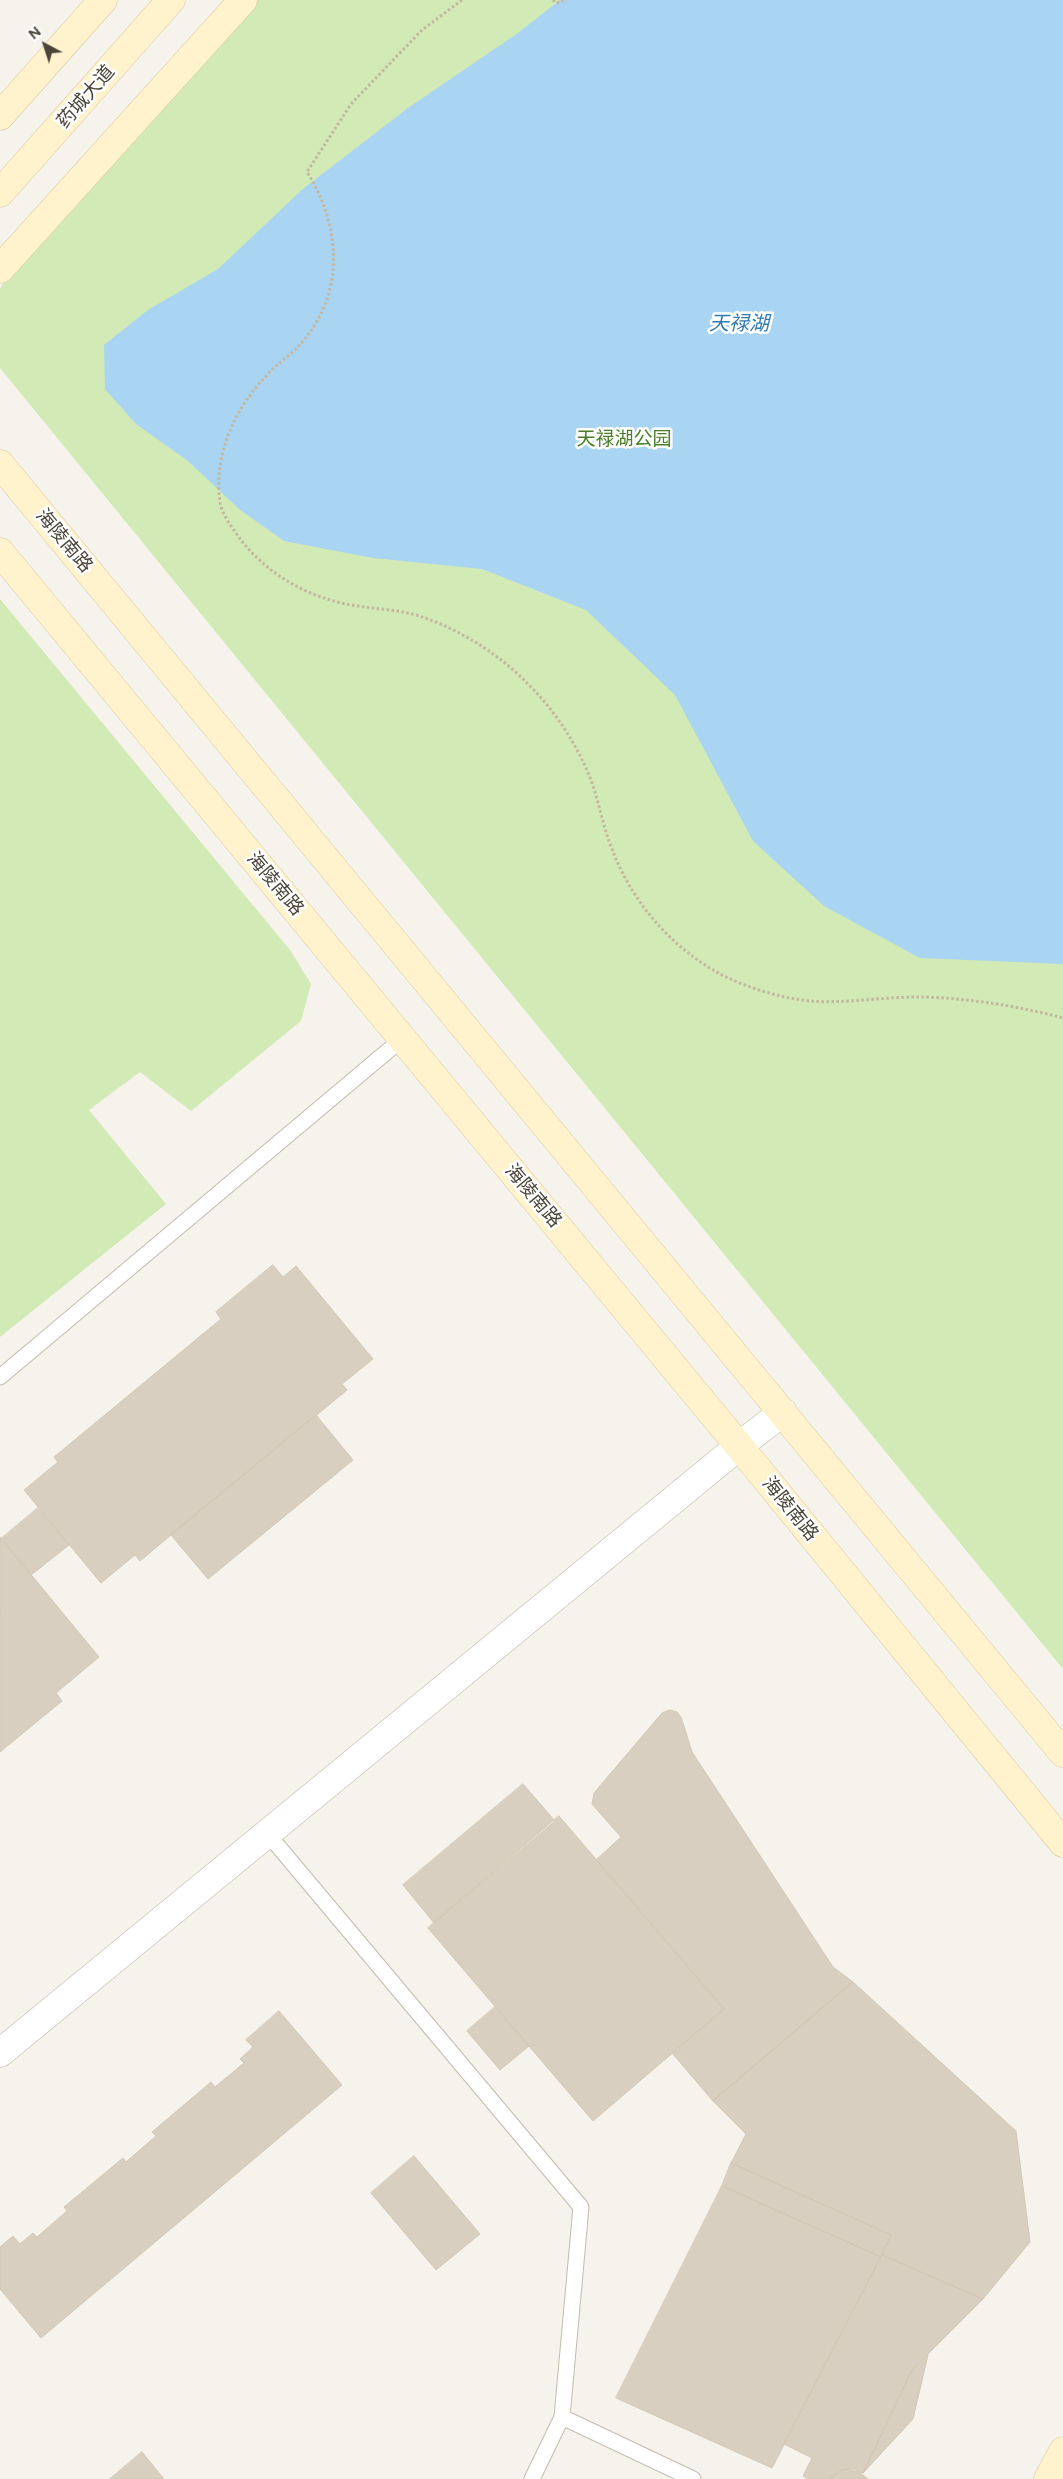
<!DOCTYPE html>
<meta charset="utf-8">
<style>
body{margin:0}
#map{position:relative;width:1063px;height:2479px;overflow:hidden;background:#f6f3ec;font-family:Figtree,sans-serif}
canvas{display:block}
.north{position:absolute;left:20px;top:20px;width:50px;height:50px;-webkit-text-stroke:4px #fff;paint-order:stroke;rotate:320deg;font-size:14px;font-weight:700;line-height:20px;text-align:center;color:#4b4439}
.north::after{content:'';display:block;margin:auto;width:18px;height:22px;background:#4b4439;clip-path:polygon(50% 0,100% 100%,50% 72%,0 100%)}
</style>
<div id="map">
<canvas width="1063" height="2479"></canvas>
<div class="north">N</div>
</div>
<script>
const ctx = document.querySelector('canvas').getContext('2d');
ctx.lineJoin = 'round';
function fillPath(path, color) {
  ctx.fillStyle = color;
  ctx.fill(path, 'evenodd');
}
function stroke(path, color, width, dash) {
  ctx.strokeStyle = color;
  ctx.lineWidth = width;
  ctx.lineCap = dash ? 'butt' : 'round';
  ctx.setLineDash(dash || []);
  ctx.stroke(path);
}
function label(font, color, halo, rows, align = 'center') {
  ctx.font = font + ' Figtree,"Noto Sans SC",sans-serif';
  ctx.lineWidth = 5;
  ctx.setLineDash([]);
  ctx.textBaseline = 'middle';
  ctx.strokeStyle = halo;
  ctx.fillStyle = color;
  for (const [text, x, y, turn = 0] of rows) {
    ctx.save();
    ctx.translate(x, y);
    ctx.rotate((+turn || 0) * Math.PI / 180);
    ctx.textAlign = isNaN(turn) ? turn : align;
    if (halo) ctx.strokeText(text, 0, 0);
    ctx.fillText(text, 0, 0);
    ctx.restore();
  }
}
fillPath(new Path2D(`
 M 254,0 L 1063,0 L 1063,1669 L 0,368 L 0,289 L 22,251 Z
 M 0,599 L 290,950 L 311,984 L 301,1021 L 191,1111 L 140,1072 L 89,1110 L 166,1204 L 0,1337 Z`), '#d2eab5');
fillPath(new Path2D(`
 M 560,0 L 1063,0 L 1063,964 L 920,958 L 824,906 L 753,841 L 675,695 L 586,610 L 482,569 L 373,558 L 284,541 L 239,509 L 188,461 L 136,424 L 105,389 L 104,345 L 148,310 L 218,269 L 304,188 L 408,108 L 518,33 Z`), '#a9d4f2');
const building = new Path2D(`
 M 273,1265 L 283,1277 L 296,1266 L 373,1359 L 342,1384 L 347,1390 L 171,1535 L 140,1561 L 135,1555 L 101,1583 L 24,1490 L 58,1462 L 54,1457 L 221,1319 L 216,1312 Z
 M 316,1415 L 353,1460 L 208,1579 L 171,1535 Z
 M 38,1508 L 69,1545 L 31,1575 L 1,1539 Z
 M 0,1537 L 99,1657 L 56,1693 L 62,1701 L 0,1752 Z
 M 670,1710 L 677,1712 L 681,1717 L 692,1752 L 833,1967 L 853,1982 L 713,2101 L 672,2053 L 724,2009 L 596,1860 L 621,1837 L 592,1804 L 594,1793 L 662,1713 Z
 M 523,1784 L 555,1821 L 434,1923 L 403,1885 Z
 M 559,1816 L 724,2009 L 593,2121 L 428,1928 Z
 M 853,1982 L 1016,2131 L 1030,2242 L 983,2299 L 882,2255 L 891,2235 L 731,2163 L 746,2134 L 713,2101 Z
 M 495,2007 L 529,2046 L 500,2070 L 467,2031 Z
 M 279,2011 L 342,2085 L 41,2338 L 0,2289 L 0,2247 L 13,2236 L 20,2244 L 33,2233 L 37,2237 L 67,2211 L 64,2207 L 123,2158 L 126,2162 L 156,2136 L 152,2132 L 211,2082 L 215,2087 L 244,2063 L 240,2059 L 253,2047 L 246,2040 Z
 M 414,2156 L 480,2234 L 436,2270 L 371,2193 Z
 M 731,2163 L 891,2235 L 881,2257 L 722,2186 Z
 M 722,2186 L 881,2257 L 772,2468 L 616,2398 Z
 M 882,2255 L 983,2299 L 912,2370 L 863,2473 L 847,2469 L 840,2471 L 830,2479 L 808,2479 L 803,2476 L 812,2458 L 784,2444 Z
 M 928,2355 L 913,2419 L 863,2473 L 912,2370 Z
 M 142,2452 L 164,2479 L 110,2479 Z
 M 847,2469 L 855,2469 L 868,2479 L 830,2479 L 840,2471 Z`);
fillPath(building, '#d8cfc1');
stroke(building, '#d3c7b4', 1);
const lane = new Path2D(`
 M 0,1377 L 402,1039
 M 267,1833 L 581,2207 L 562,2417
 M 532,2479 L 562,2417 L 693,2479`);
const street = new Path2D(`
 M 0,2053 L 739,1446 L 783,1412`);
const secondary = new Path2D(`
 M 0,116 L 103,0
 M 0,193 L 171,0
 M 0,269 L 243,0
 M 0,464 L 1063,1753
 M 0,552 L 739,1446 L 1063,1843
 M 1048,2479 L 1063,2451`);
stroke(lane, '#c2bbae', 17);
stroke(street, '#c2bbae', 29);
stroke(secondary, '#d6c79b', 29);
stroke(new Path2D(`
 M 462,0 L 422,30 L 351,104 L 307,172 C 340,224 346,291 303,341 C 292,355 277,363 266,376 C 235,408 213,456 220,502 C 222,515 233,529 241,540 C 268,575 308,597 351,605 C 373,609 394,609 416,615 C 448,625 479,642 505,663 C 543,694 573,734 591,780 C 599,802 603,827 612,849 C 632,903 674,951 726,977 C 752,989 781,998 810,1001 C 847,1004 888,996 926,997 C 973,999 1018,1006 1063,1018
 M 553,0 L 556,3 L 567,0`), '#c4b79f', 3, [2.5, 2.5]);
stroke(lane, '#fff', 15);
stroke(street, '#fff', 28);
stroke(secondary, '#fff3cd', 28);
label('19px', '#4b4439', '#fff', [
 ["药城大道",86,97,-49],
 ["海陵南路",64,541,50],
 ["海陵南路",275,884,50],
 ["海陵南路",533,1196,50],
 ["海陵南路",790,1509,51]
]);
label('19px', '#4a7f2a', '#fff', [
 ["天禄湖公园",624,439]
]);
label('italic 20px', '#2e7ab2', '#fff', [
 ["天禄湖",739,324]
]);
</script>
